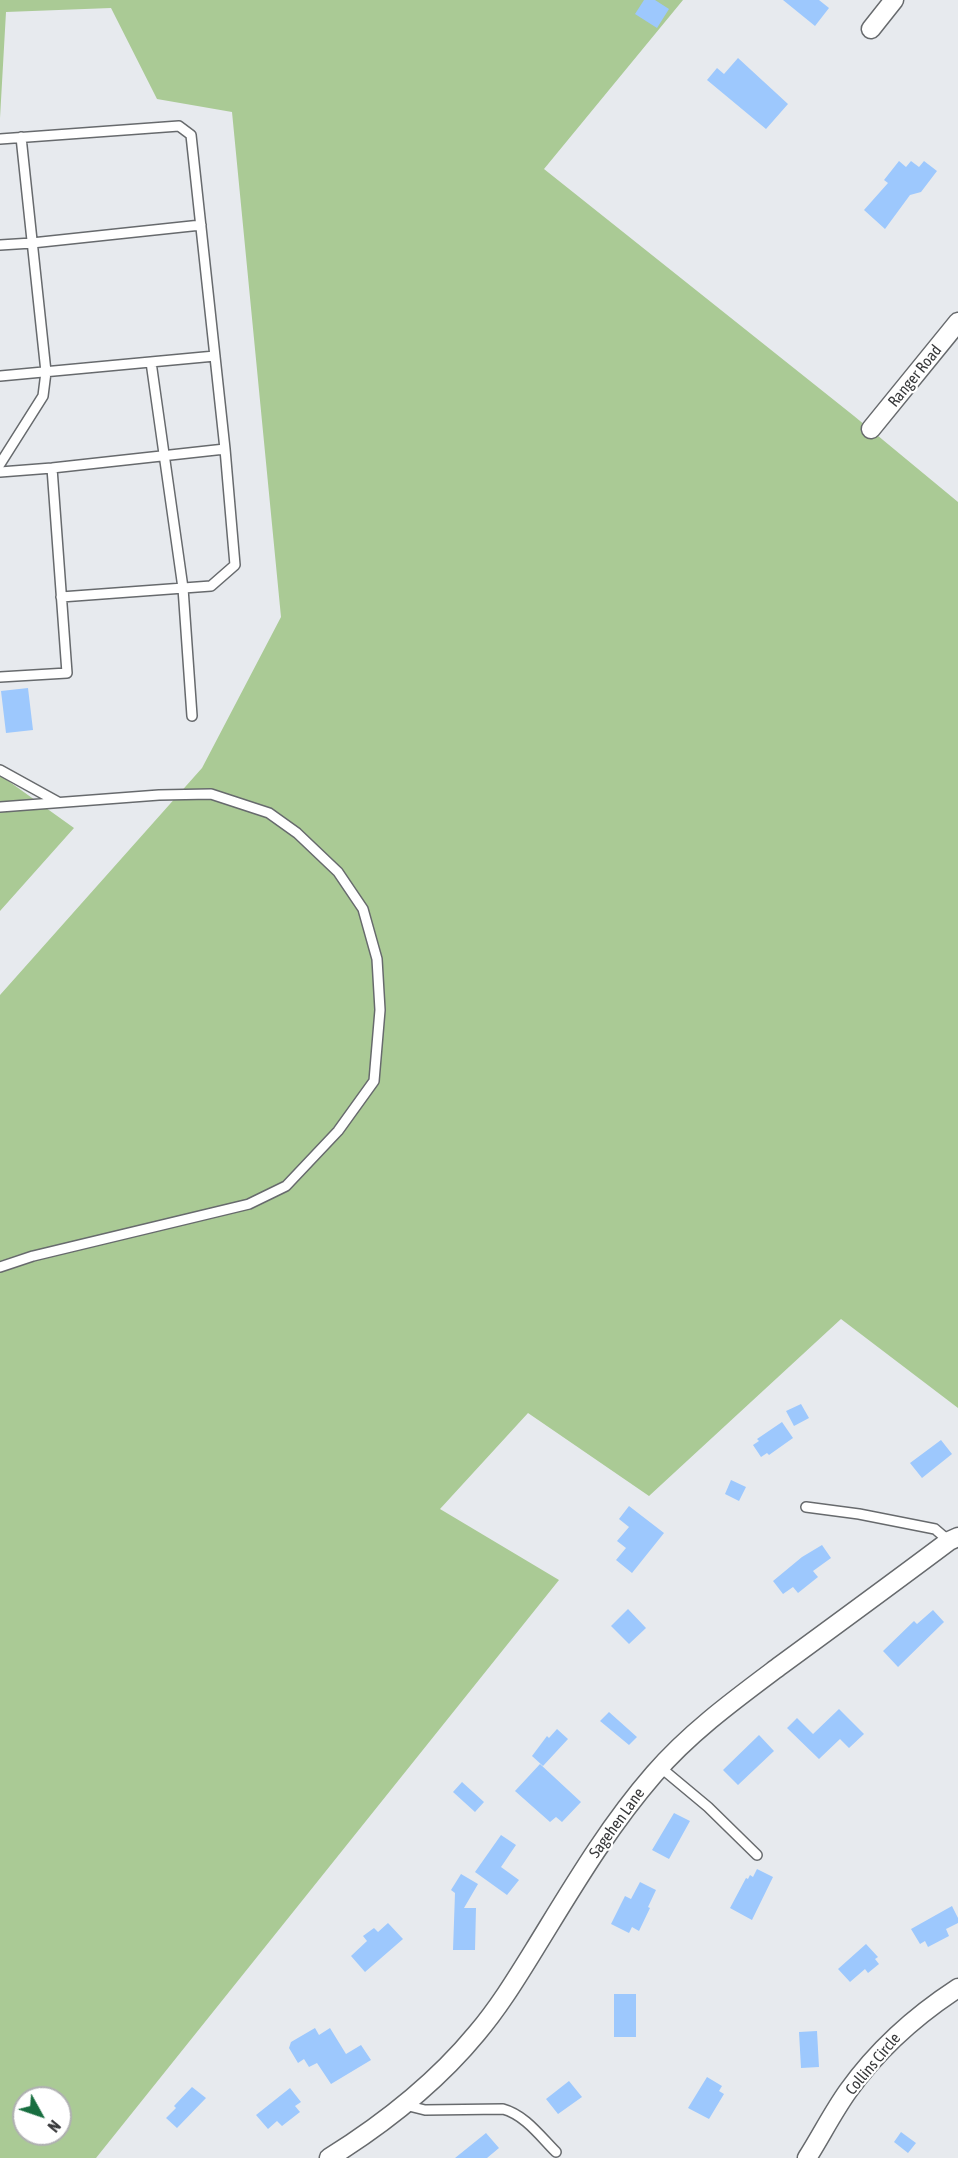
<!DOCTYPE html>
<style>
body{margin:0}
#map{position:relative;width:958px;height:2158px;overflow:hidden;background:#e7eaee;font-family:"Asap Condensed",sans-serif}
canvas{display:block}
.north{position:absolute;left:12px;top:2086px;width:60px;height:60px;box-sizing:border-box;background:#fff;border:2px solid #afb0b1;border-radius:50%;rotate:130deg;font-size:16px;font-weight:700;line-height:24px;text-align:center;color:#38393b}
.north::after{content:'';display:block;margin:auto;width:21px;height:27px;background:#186e40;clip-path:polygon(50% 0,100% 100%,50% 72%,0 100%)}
</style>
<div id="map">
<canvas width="958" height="2158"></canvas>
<div class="north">N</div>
</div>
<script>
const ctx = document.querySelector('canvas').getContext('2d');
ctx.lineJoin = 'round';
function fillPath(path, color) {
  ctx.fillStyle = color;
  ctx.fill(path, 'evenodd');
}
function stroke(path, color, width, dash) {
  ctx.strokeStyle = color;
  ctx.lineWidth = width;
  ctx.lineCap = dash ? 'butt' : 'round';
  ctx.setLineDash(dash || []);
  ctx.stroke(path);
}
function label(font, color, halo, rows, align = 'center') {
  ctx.font = font + ' "Asap Condensed",sans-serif';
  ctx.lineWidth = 4.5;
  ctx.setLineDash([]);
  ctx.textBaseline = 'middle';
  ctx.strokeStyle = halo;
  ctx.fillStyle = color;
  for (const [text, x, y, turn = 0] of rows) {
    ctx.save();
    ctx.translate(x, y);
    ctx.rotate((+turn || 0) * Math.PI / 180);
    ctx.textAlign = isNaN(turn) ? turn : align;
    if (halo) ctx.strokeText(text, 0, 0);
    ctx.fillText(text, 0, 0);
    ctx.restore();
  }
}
fillPath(new Path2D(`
 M 0,0 L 683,0 L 544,169 L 854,416 L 958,502 L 958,1408 L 841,1319 L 649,1496 L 528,1413 L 440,1509 L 559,1580 L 96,2158 L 0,2158 L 0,995 L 202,768 L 281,617 L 232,112 L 157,99 L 111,8 L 6,12 L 0,118 ZM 24,2098 L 60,2098 L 60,2134 L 24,2134 Z
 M 0,775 L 74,828 L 0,911 Z`), '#aaca95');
fillPath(new Path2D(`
 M 644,0 L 655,0 L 669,9 L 657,28 L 635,14 Z
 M 783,0 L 819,0 L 829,8 L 815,26 Z
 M 738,58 L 788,104 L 766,129 L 707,80 L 717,68 L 724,74 Z
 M 899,161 L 906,167 L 911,161 L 919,167 L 924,161 L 937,171 L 921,192 L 910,195 L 885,229 L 864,210 L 888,183 L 884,180 Z
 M 28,688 L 33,730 L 6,733 L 1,691 Z
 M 801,1404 L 809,1418 L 794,1426 L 786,1411 Z
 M 782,1422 L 793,1438 L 769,1455 L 767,1453 L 761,1457 L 753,1445 L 759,1441 L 757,1439 Z
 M 941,1440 L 952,1454 L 922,1478 L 910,1463 Z
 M 731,1480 L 746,1487 L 739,1501 L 725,1494 Z
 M 629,1506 L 664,1533 L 632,1573 L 616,1560 L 626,1548 L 617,1541 L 629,1527 L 619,1519 Z
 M 822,1545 L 831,1558 L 813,1571 L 818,1577 L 798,1593 L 793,1587 L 783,1594 L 773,1581 L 802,1557 Z
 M 628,1609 L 646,1628 L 629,1644 L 611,1626 Z
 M 933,1610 L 944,1622 L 898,1667 L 883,1651 L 914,1621 L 917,1624 Z
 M 839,1709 L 864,1734 L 849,1748 L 840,1739 L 819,1759 L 787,1728 L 797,1718 L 813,1734 Z
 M 609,1712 L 637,1737 L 629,1745 L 600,1721 Z
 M 557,1729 L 568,1739 L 543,1766 L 532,1756 L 547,1736 L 549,1738 Z
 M 759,1735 L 774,1751 L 738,1785 L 723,1770 Z
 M 540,1764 L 581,1802 L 562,1822 L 556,1817 L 550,1822 L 515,1791 Z
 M 462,1782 L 484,1802 L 475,1812 L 453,1792 Z
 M 674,1813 L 690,1821 L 669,1859 L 652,1850 Z
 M 501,1835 L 516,1845 L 501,1867 L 519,1880 L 507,1895 L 475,1872 Z
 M 757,1869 L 773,1877 L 752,1920 L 730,1908 L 746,1878 L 748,1879 L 750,1875 L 753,1877 Z
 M 461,1874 L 478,1884 L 464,1908 L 476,1908 L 475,1950 L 453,1950 L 455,1893 L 451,1890 Z
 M 640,1882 L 656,1890 L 648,1907 L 650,1908 L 639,1931 L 632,1927 L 629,1933 L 611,1924 L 625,1896 L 631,1899 Z
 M 952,1906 L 958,1918 L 958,1923 L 946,1929 L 949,1936 L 928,1947 L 925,1941 L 920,1944 L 911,1929 Z
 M 388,1923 L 403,1939 L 365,1972 L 351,1956 L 367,1941 L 363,1936 L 374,1928 L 378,1932 Z
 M 866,1944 L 878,1957 L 875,1959 L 879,1964 L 868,1973 L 865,1969 L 850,1982 L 838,1969 Z
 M 614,1994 L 636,1994 L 636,2037 L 614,2037 Z
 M 315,2028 L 319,2035 L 330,2028 L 346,2054 L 361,2045 L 371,2060 L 331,2084 L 317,2063 L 309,2067 L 304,2059 L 298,2063 L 289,2048 L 291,2042 Z
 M 817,2031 L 819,2067 L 801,2068 L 799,2032 Z
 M 707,2077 L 722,2086 L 719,2091 L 724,2094 L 709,2119 L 688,2108 Z
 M 569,2081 L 582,2097 L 558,2114 L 546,2099 Z
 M 192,2087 L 206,2098 L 177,2128 L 166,2118 L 176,2108 L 174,2106 Z
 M 290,2088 L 301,2102 L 295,2106 L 300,2112 L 282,2126 L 277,2121 L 268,2129 L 256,2115 Z
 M 901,2132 L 916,2143 L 908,2153 L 894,2142 Z
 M 486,2133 L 499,2148 L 487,2158 L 455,2158 Z`), '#9dc8fd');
const service = new Path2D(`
 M 0,139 L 179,126 L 191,135 L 225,449 L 235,565 L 211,586 L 61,597
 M 0,245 L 32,243 L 201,225
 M 151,362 L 183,588 L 192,716
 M 0,376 L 215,356
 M 0,464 L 43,396 L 46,372 L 21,137
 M 0,472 L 52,468 L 225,449
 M 0,677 L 67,673 L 52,468
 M 0,770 L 58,802
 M 0,807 L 159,795 L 211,794 L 269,813 L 297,833 L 338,872 L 363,909 L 377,959 L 380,1010 L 374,1081 L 338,1131 L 286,1186 L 249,1204 L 33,1256 L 0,1267
 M 806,1507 L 859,1514 L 935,1529 L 949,1541
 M 660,1767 L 708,1807 L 757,1855
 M 405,2105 L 425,2110 L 503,2109 C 525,2115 540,2136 556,2152`);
const minor = new Path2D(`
 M 871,29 L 894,0
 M 871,429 L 958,322
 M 329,2158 C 385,2123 435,2084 477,2033 C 499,2007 516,1979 534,1950 C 571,1890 607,1828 654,1774 C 690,1732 737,1698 781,1665 C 837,1624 893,1583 949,1541 L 958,1537
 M 807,2158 C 821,2136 833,2112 848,2091 C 878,2049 915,2016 958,1988`);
stroke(service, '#676a6d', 12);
stroke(minor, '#676a6d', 21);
stroke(service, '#fff', 9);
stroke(minor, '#fff', 18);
label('16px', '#38393b', '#fff', [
 ["Ranger Road",915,376,-51],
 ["Sagehen Lane",617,1823,-54],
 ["Collins Circle",873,2064,-50]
]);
</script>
